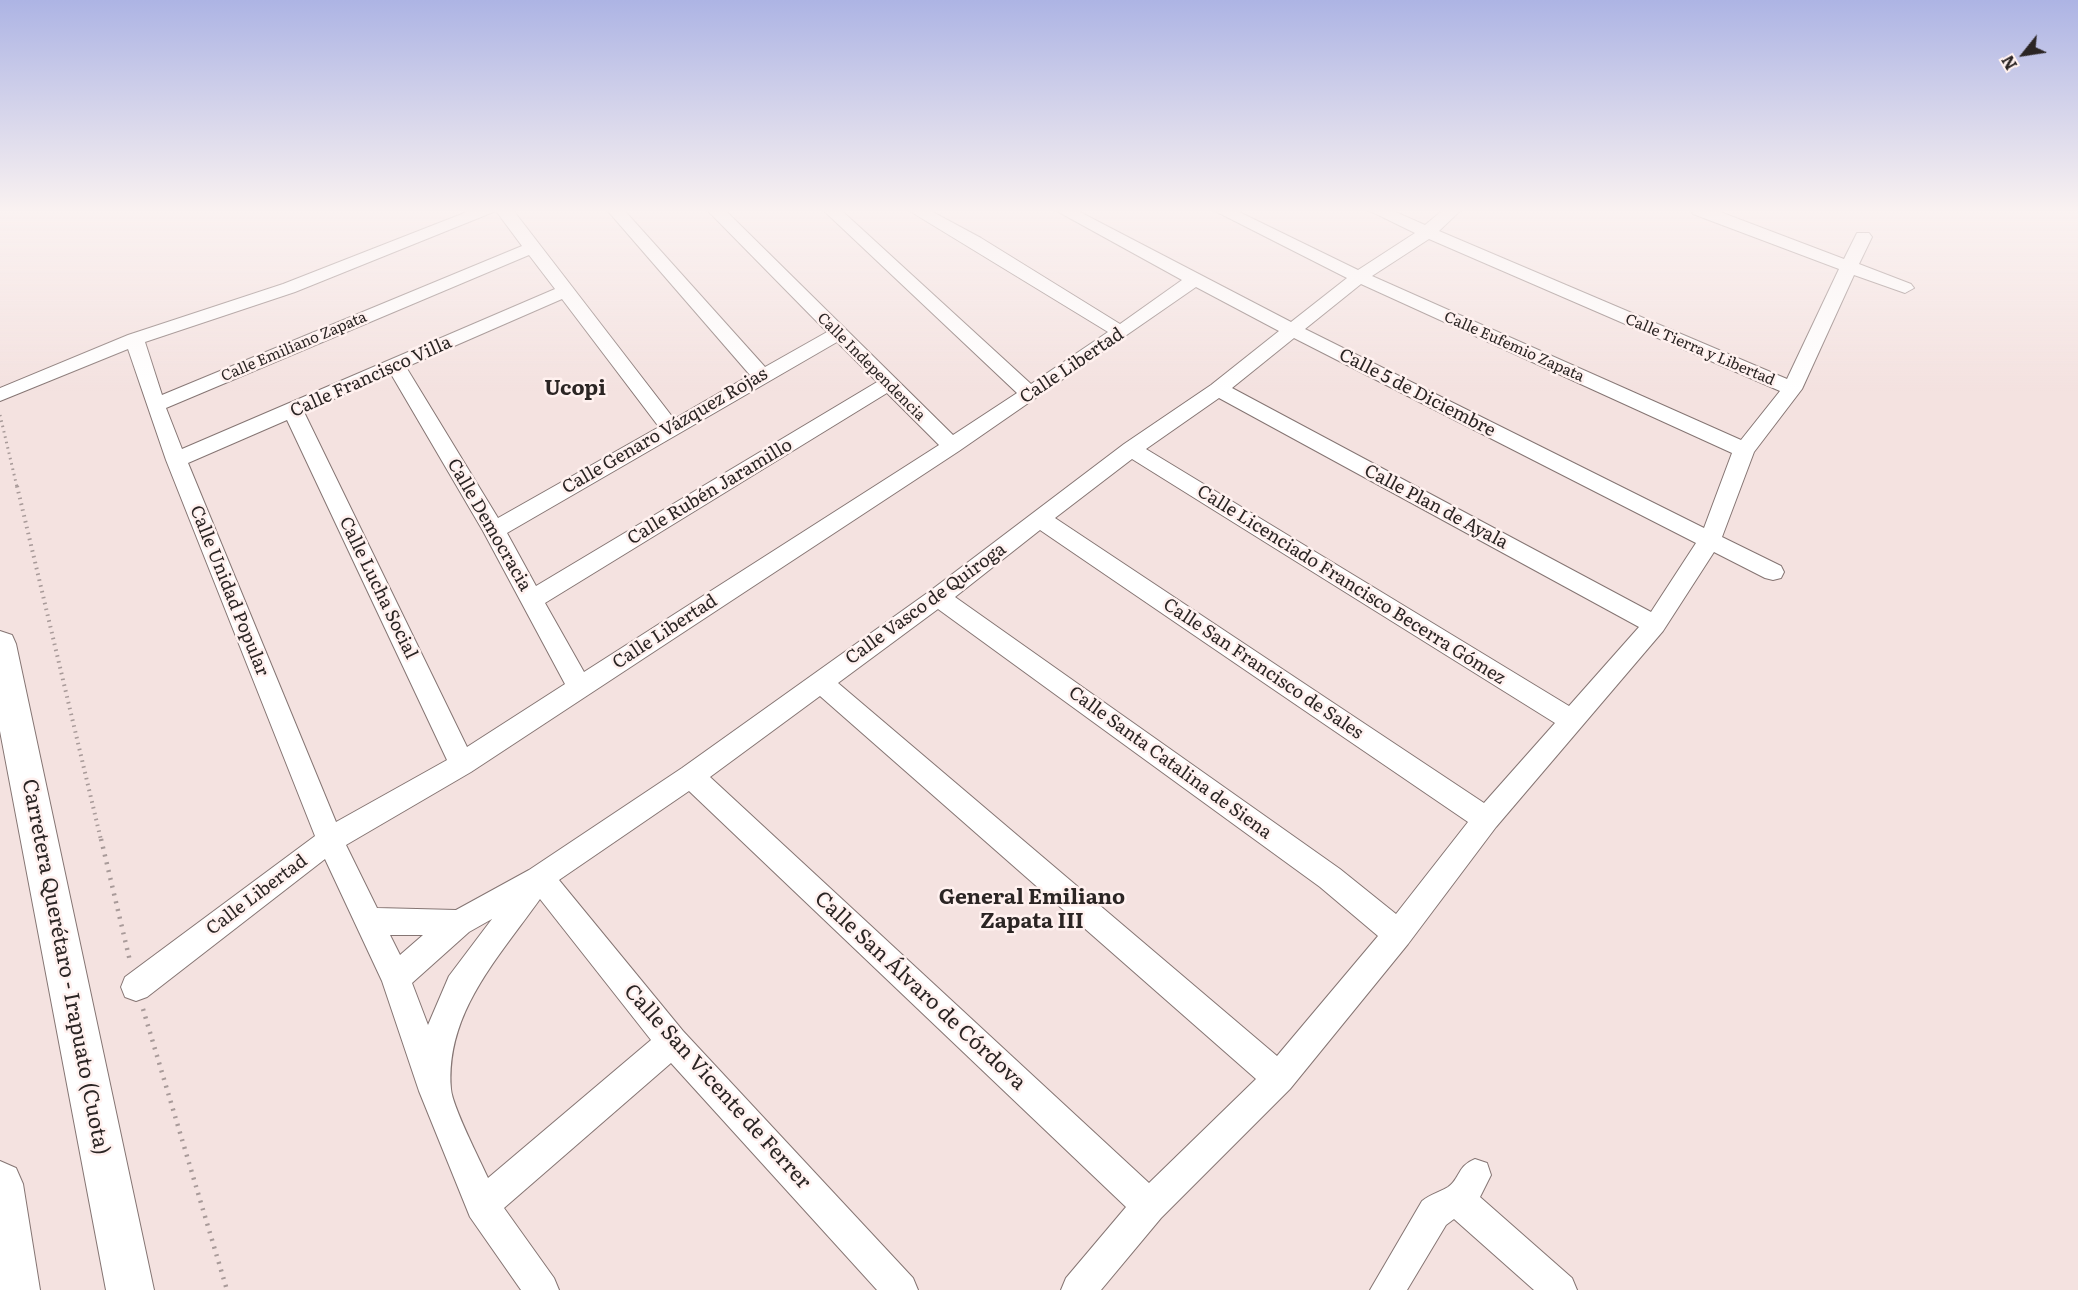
<!DOCTYPE html>
<meta charset="utf-8">
<style>
body{margin:0}
#map{position:relative;width:2078px;height:1290px;overflow:hidden;background:#f4e2e0;font-family:Literata,serif}
canvas{display:block}
.north{position:absolute;left:1994px;top:24px;width:60px;height:60px;-webkit-text-stroke:4px #fff1ef;paint-order:stroke;rotate:240deg;font-size:16px;font-weight:700;line-height:24px;text-align:center;color:#2b2524}
.north::after{content:'';display:block;margin:auto;width:21px;height:27px;background:#2b2524;clip-path:polygon(50% 0,100% 100%,50% 72%,0 100%)}
</style>
<div id="map">
<canvas width="2078" height="1290"></canvas>
<div class="north">N</div>
</div>
<script>
const ctx = document.querySelector('canvas').getContext('2d');
ctx.lineJoin = 'round';
function stroke(path, color, width, dash) {
  ctx.strokeStyle = color;
  ctx.lineWidth = width;
  ctx.lineCap = dash ? 'butt' : 'round';
  ctx.setLineDash(dash || []);
  ctx.stroke(path);
}
function fillPath(path, color) {
  ctx.fillStyle = color;
  ctx.fill(path, 'evenodd');
}
function label(font, color, halo, rows, align = 'center') {
  ctx.font = font + ' Literata,serif';
  ctx.lineWidth = 5;
  ctx.setLineDash([]);
  ctx.textBaseline = 'middle';
  ctx.strokeStyle = halo;
  ctx.fillStyle = color;
  for (const [text, x, y, turn = 0] of rows) {
    ctx.save();
    ctx.translate(x, y);
    ctx.rotate((+turn || 0) * Math.PI / 180);
    ctx.textAlign = isNaN(turn) ? turn : align;
    if (halo) ctx.strokeText(text, 0, 0);
    ctx.fillText(text, 0, 0);
    ctx.restore();
  }
}
const street = new Path2D(`
 M 472,210 L 513,210 L 674,419 L 750,375 L 607,210 L 624,210 L 765,367 L 827,332 L 707,210 L 725,210 L 953,435 L 1017,393 L 823,210 L 841,210 L 1031,384 L 1108,332 L 908,210 L 929,210 L 981,238 L 1120,324 L 1182,280 L 1055,210 L 1076,210 L 1291,322 L 1347,278 L 1213,210 L 1235,210 L 1358,270 L 1415,233 L 1368,210 L 1391,210 L 1425,225 L 1443,210 L 1461,210 L 1439,231 L 1787,379 L 1839,269 L 1693,214 L 1691,210 L 1715,210 L 1844,259 L 1857,233 L 1869,233 L 1872,237 L 1859,264 L 1911,284 L 1914,288 L 1905,293 L 1854,275 L 1802,389 L 1754,452 L 1722,537 L 1781,566 L 1784,572 L 1781,578 L 1773,580 L 1765,578 L 1714,552 L 1663,631 L 1496,827 L 1408,944 L 1290,1089 L 1161,1218 L 1101,1290 L 1061,1290 L 1066,1278 L 1126,1207 L 689,791 L 559,880 L 683,1031 L 913,1278 L 918,1290 L 877,1290 L 671,1063 L 504,1208 L 554,1278 L 559,1290 L 521,1290 L 470,1217 L 419,1091 L 382,981 L 325,859 L 147,997 L 136,1001 L 125,997 L 121,987 L 125,977 L 315,836 L 166,460 L 128,349 L 0,401 L 0,388 L 128,335 L 283,284 ZM 496,211 L 522,246 L 162,395 L 145,342 L 295,292 ZM 1429,239 L 1780,391 L 1741,440 L 1372,276 ZM 529,255 L 555,289 L 182,449 L 166,408 ZM 1361,284 L 1732,453 L 1704,528 L 1305,329 ZM 1196,287 L 1279,331 L 1211,385 L 1124,444 L 930,591 L 682,768 L 529,870 L 456,910 L 377,908 L 346,845 L 471,772 L 959,451 ZM 562,299 L 659,427 L 498,518 L 406,367 ZM 1294,338 L 1696,543 L 1651,612 L 1232,388 ZM 837,342 L 877,382 L 536,586 L 507,533 ZM 391,374 L 483,531 L 565,684 L 467,747 L 304,412 ZM 887,393 L 939,445 L 584,672 L 545,603 ZM 1219,398 L 1639,627 L 1569,706 L 1146,449 ZM 287,420 L 447,760 L 336,822 L 188,463 ZM 1132,459 L 1555,723 L 1484,803 L 1055,518 ZM 1040,530 L 1468,822 L 1396,914 L 1340,869 L 955,597 ZM 938,609 L 1320,887 L 1378,936 L 1277,1056 L 838,683 ZM 820,696 L 1256,1079 L 1149,1183 L 710,777 ZM 540,899 L 651,1040 L 488,1178 C 480,1160 452,1106 451,1089 C 445,1013 499,957 540,899 ZM 492,919 L 449,976 L 428,1025 L 412,983 L 469,932 ZM 390,935 L 423,935 L 400,955 Z
 M 1475,1159 L 1487,1163 L 1491,1175 L 1480,1197 L 1572,1278 L 1577,1290 L 1534,1290 L 1454,1219 L 1446,1225 L 1407,1290 L 1370,1290 L 1422,1201 C 1431,1194 1440,1192 1448,1187 C 1460,1179 1457,1166 1475,1159 Z`);
const highway = new Path2D(`
 M 0,631 L 12,635 L 16,644 L 154,1290 L 106,1290 L 0,731 Z
 M 0,1161 L 16,1168 L 23,1184 L 40,1290 L 0,1290 Z`);
stroke(street, '#857573', 2);
stroke(highway, '#857573', 2);
stroke(new Path2D(`
 M 0,415 L 17,487`), '#a89a99', 3, [1.5, 4]);
stroke(new Path2D(`
 M 17,486 L 101,840`), '#a89a99', 4, [1.5, 4.5]);
stroke(new Path2D(`
 M 101,839 L 130,961
 M 143,1009 L 227,1290`), '#a89a99', 4.5, [2, 6]);
fillPath(street, '#fff');
fillPath(highway, '#fff');
const sky = ctx.createLinearGradient(0, 0, 0, 391);
sky.addColorStop(0, '#adb4e4');
sky.addColorStop(0.54, '#faf2f1');
sky.addColorStop(1, '#faf2f100');
ctx.fillStyle = sky;
ctx.fillRect(0, 0, 2078, 391);
label('15px', '#2b2524', '#fff1ef', [
 ["Calle Emiliano Zapata",294,347,-23],
 ["Calle Eufemio Zapata",1514,347,24],
 ["Calle Tierra y Libertad",1700,350,23],
 ["Calle Independencia",871,367,45]
]);
label('18px', '#2b2524', '#fff1ef', [
 ["Calle Libertad",1072,366,-34],
 ["Calle Francisco Villa",371,377,-24],
 ["Calle 5 de Diciembre",1417,393,27],
 ["Calle Genaro Vázquez Rojas",665,431,-30],
 ["Calle Rubén Jaramillo",710,492,-31],
 ["Calle Plan de Ayala",1436,507,28],
 ["Calle Democracia",489,525,60],
 ["Calle Licenciado Francisco Becerra Gómez",1351,585,32],
 ["Calle Lucha Social",378,588,64],
 ["Calle Unidad Popular",229,591,68],
 ["Calle Vasco de Quiroga",926,604,-36],
 ["Calle Libertad",665,632,-33],
 ["Calle San Francisco de Sales",1263,669,34],
 ["Calle Santa Catalina de Siena",1170,763,36],
 ["Calle Libertad",257,895,-37]
]);
label('bold 21px', '#2b2524', '#fff1ef', [
 ["Ucopi",575,389],
 ["General Emiliano",1032,898],
 ["Zapata III",1032,922]
]);
label('21px', '#2b2524', '#fff1ef', [
 ["Carretera Querétaro - Irapuato (Cuota)",65,967,79],
 ["Calle San Álvaro de Córdova",920,991,43],
 ["Calle San Vicente de Ferrer",717,1087,48]
]);
</script>
